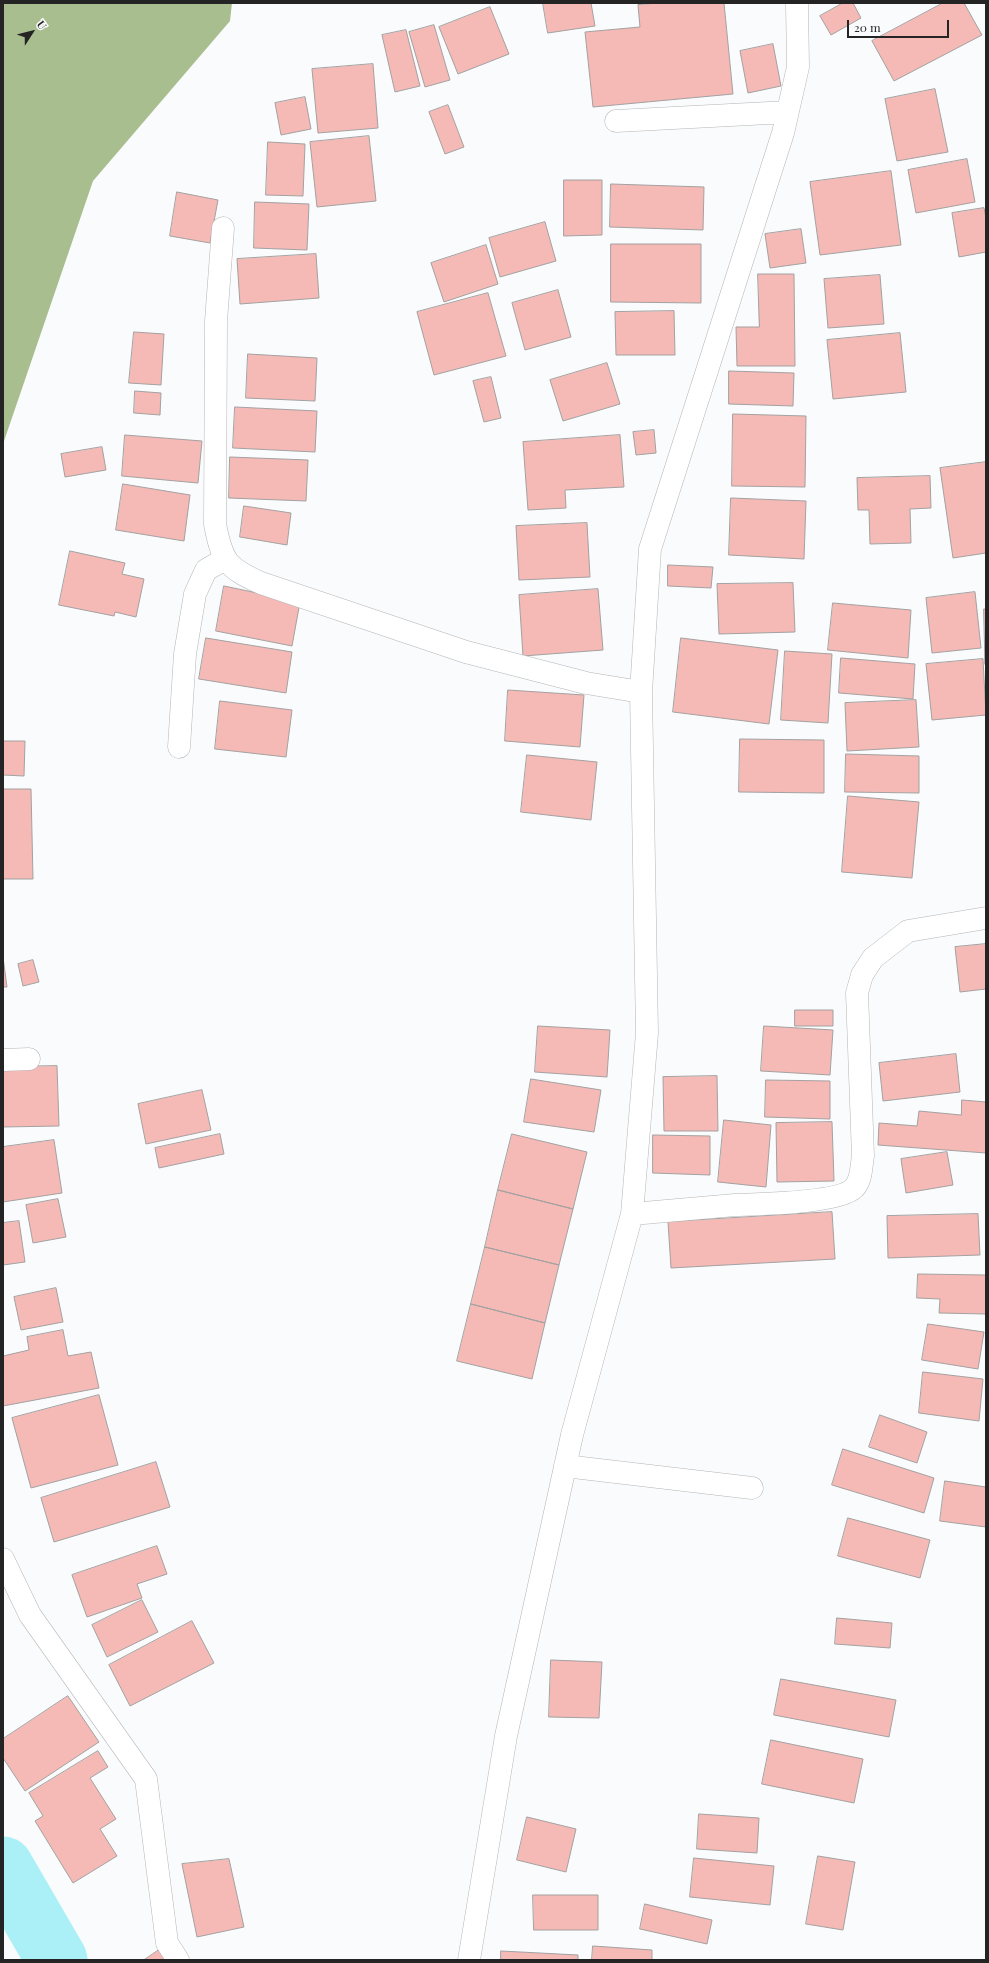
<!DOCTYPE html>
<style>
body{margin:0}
#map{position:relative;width:989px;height:1963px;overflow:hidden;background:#fafbfc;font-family:"Playfair Display",serif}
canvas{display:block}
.frame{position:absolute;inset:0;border:4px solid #242425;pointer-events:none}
.north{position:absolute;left:12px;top:12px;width:40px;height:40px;-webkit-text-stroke:3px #fafbfc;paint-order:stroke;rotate:54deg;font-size:11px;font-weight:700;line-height:16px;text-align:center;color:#242425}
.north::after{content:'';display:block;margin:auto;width:14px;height:18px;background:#242425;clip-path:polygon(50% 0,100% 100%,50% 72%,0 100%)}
.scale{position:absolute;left:847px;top:20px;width:102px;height:18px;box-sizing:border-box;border:2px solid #242425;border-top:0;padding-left:5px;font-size:12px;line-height:14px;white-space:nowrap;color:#242425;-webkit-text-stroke:3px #fafbfc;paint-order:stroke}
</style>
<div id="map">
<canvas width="989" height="1963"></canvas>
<div class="frame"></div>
<div class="north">U</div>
<div class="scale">20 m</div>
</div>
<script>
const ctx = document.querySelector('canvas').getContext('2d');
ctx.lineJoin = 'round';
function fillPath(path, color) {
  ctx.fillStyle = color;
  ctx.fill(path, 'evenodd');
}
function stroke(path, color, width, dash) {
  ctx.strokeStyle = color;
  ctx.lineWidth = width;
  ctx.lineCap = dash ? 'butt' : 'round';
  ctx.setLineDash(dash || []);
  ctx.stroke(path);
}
fillPath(new Path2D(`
 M 3,3 L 232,3 L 230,21 L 93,181 L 3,444 Z`), '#a8be8f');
stroke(new Path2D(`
 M 3,1867 L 57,1960`), '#abf0f7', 61);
const building = new Path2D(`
 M 543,3 L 591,3 L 595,26 L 548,33 Z
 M 658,3 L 724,3 L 733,94 L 593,107 L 585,32 L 640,27 L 638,5 Z
 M 843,3 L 853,3 L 861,18 L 831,35 L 820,16 Z
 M 943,3 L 964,3 L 982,35 L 894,81 L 872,41 Z
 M 490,7 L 509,54 L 458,74 L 439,27 Z
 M 434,25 L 450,80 L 425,87 L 409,32 Z
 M 406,30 L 420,86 L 395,92 L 382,35 Z
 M 773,44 L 781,86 L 748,93 L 740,51 Z
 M 373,64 L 378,128 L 318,133 L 312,69 Z
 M 935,89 L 948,152 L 897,161 L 885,99 Z
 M 305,97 L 311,129 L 281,135 L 275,103 Z
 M 448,105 L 464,147 L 445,154 L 429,112 Z
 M 369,136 L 376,201 L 317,207 L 310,142 Z
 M 268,142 L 305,144 L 303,196 L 266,195 Z
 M 967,159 L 975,202 L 916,213 L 908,170 Z
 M 891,171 L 901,245 L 820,255 L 810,182 Z
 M 564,180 L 602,180 L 602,235 L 564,236 Z
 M 611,184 L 704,187 L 703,230 L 610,227 Z
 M 177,192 L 218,200 L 210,243 L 170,236 Z
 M 255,202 L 309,204 L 307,250 L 254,248 Z
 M 984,208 L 986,218 L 986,252 L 959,257 L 952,213 Z
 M 545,222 L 556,261 L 500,277 L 489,238 Z
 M 801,229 L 806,263 L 770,268 L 765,234 Z
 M 611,244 L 701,244 L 701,303 L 611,302 Z
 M 486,245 L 498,284 L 444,302 L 431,263 Z
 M 316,254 L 319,298 L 240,304 L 237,259 Z
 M 758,274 L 794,274 L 795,366 L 737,366 L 736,327 L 759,327 Z
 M 880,275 L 884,324 L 828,328 L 824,279 Z
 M 558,290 L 571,337 L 525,350 L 512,303 Z
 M 488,293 L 506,356 L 434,375 L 417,312 Z
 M 674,311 L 675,355 L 616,355 L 615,312 Z
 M 134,332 L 164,334 L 161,385 L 129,383 Z
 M 900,333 L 906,392 L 833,399 L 827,340 Z
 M 248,354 L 317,358 L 315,401 L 246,398 Z
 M 607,363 L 620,404 L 563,421 L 550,380 Z
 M 729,371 L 794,373 L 793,406 L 729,404 Z
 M 491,377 L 501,418 L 484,422 L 473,381 Z
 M 135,391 L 161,393 L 160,415 L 134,413 Z
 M 235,407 L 317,411 L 315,452 L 233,448 Z
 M 733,414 L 806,416 L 805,487 L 732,486 Z
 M 654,430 L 656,453 L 636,455 L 633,432 Z
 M 125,435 L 202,441 L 198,483 L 122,476 Z
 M 620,435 L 624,487 L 565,490 L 566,508 L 528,510 L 523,442 Z
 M 102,447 L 106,470 L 65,477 L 61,454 Z
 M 230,457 L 308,460 L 306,501 L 229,498 Z
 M 986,462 L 986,553 L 953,558 L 940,468 Z
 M 930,476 L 931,508 L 910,509 L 911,543 L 870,544 L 869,510 L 858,510 L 857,478 Z
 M 123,484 L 190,495 L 184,541 L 116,530 Z
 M 731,498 L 806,501 L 804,559 L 729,555 Z
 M 244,506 L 291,513 L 287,545 L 240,537 Z
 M 587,523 L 590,577 L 519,580 L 516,526 Z
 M 70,551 L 125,563 L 122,574 L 144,579 L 136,617 L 115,612 L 114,616 L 59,605 Z
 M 668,565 L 713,567 L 711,588 L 668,586 Z
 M 793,583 L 795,632 L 719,634 L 717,584 Z
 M 224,586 L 300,602 L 292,646 L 216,631 Z
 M 598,589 L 603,650 L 523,656 L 519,595 Z
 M 975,592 L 981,648 L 932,653 L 926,598 Z
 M 833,603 L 911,610 L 908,658 L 828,650 Z
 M 984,609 L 986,609 L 985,664 Z
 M 206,638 L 292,652 L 286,693 L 199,679 Z
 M 681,638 L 778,650 L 769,724 L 673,712 Z
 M 785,651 L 832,654 L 828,723 L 781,720 Z
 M 841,658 L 915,664 L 913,699 L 839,693 Z
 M 983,659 L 986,715 L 932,720 L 926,664 Z
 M 508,690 L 584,695 L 580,747 L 505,741 Z
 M 916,700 L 919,747 L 847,751 L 845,703 Z
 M 220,701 L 292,710 L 286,757 L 215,749 Z
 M 740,739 L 824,740 L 824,793 L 739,792 Z
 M 3,741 L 25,741 L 24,776 L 3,775 Z
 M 846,754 L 919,756 L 919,793 L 845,792 Z
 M 527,755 L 597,762 L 591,820 L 521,812 Z
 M 3,789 L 31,789 L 33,879 L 3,879 Z
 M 848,796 L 919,802 L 912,878 L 842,872 Z
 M 986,944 L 986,989 L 960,992 L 955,947 Z
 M 3,957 L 7,987 L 3,987 Z
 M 33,960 L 39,982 L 23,986 L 18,964 Z
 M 795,1010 L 833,1010 L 833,1026 L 795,1026 Z
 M 538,1026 L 610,1030 L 607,1077 L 535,1072 Z
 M 764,1026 L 833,1030 L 830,1075 L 761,1071 Z
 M 956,1054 L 960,1092 L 883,1101 L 879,1063 Z
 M 57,1066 L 59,1126 L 3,1127 L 3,1067 Z
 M 717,1076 L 718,1131 L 664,1131 L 663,1077 Z
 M 531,1079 L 601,1090 L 594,1132 L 524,1122 Z
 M 766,1080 L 830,1081 L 830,1119 L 765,1117 Z
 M 202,1090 L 211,1130 L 146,1144 L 138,1104 Z
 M 962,1100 L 986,1102 L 986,1153 L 878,1145 L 879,1123 L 917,1126 L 919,1111 L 961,1115 Z
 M 724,1120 L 771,1125 L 766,1187 L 718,1182 Z
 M 832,1122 L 834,1181 L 777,1182 L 776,1123 Z
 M 220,1134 L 224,1154 L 159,1168 L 155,1148 Z
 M 512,1134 L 587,1152 L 573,1209 L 498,1190 Z
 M 653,1135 L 710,1136 L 710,1175 L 653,1173 Z
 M 54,1140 L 62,1193 L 3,1202 L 3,1147 Z
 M 947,1152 L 953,1185 L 906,1193 L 901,1159 Z
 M 498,1190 L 573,1209 L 559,1265 L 485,1247 Z
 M 58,1199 L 66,1237 L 33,1243 L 26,1205 Z
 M 832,1212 L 835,1259 L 671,1268 L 668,1222 Z
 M 978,1214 L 980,1255 L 888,1258 L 887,1216 Z
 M 19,1221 L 25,1262 L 3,1265 L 3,1223 Z
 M 485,1247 L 559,1265 L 545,1323 L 471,1304 Z
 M 918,1274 L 986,1275 L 986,1314 L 939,1313 L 940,1299 L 917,1298 Z
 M 56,1288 L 63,1322 L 21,1330 L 14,1297 Z
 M 471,1304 L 545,1323 L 532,1379 L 457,1361 Z
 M 928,1324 L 984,1332 L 978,1369 L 922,1360 Z
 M 63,1330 L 68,1356 L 91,1352 L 99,1388 L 3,1406 L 3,1356 L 29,1350 L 27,1337 Z
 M 923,1372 L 983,1379 L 979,1421 L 919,1413 Z
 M 99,1395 L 118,1465 L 31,1488 L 12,1418 Z
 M 880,1415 L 927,1432 L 917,1463 L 869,1447 Z
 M 843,1449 L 934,1478 L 924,1513 L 832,1485 Z
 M 156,1462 L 170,1507 L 54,1542 L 41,1498 Z
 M 945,1481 L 986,1487 L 986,1527 L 940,1521 Z
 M 848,1518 L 930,1540 L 920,1578 L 838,1556 Z
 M 157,1546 L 167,1574 L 137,1584 L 142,1598 L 87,1617 L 72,1575 Z
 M 142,1600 L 158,1632 L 107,1657 L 92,1625 Z
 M 837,1618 L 892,1623 L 890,1648 L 835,1644 Z
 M 192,1621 L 214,1663 L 130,1706 L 109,1665 Z
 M 551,1660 L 602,1662 L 599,1718 L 549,1717 Z
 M 781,1679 L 896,1700 L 889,1737 L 774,1715 Z
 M 68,1696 L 99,1742 L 25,1791 L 3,1758 L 3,1739 Z
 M 771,1740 L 863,1759 L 854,1803 L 762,1784 Z
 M 98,1751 L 108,1767 L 90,1778 L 116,1819 L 100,1829 L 117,1856 L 73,1883 L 35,1821 L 43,1816 L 29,1793 Z
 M 699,1814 L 759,1818 L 757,1853 L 697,1849 Z
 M 527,1817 L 576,1829 L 566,1872 L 517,1860 Z
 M 818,1856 L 855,1862 L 843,1930 L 806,1924 Z
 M 694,1858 L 774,1866 L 770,1905 L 690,1897 Z
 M 229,1859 L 244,1927 L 197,1937 L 182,1864 Z
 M 533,1895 L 598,1895 L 598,1930 L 534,1930 Z
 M 645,1904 L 712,1920 L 707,1944 L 640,1929 Z
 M 593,1946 L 652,1950 L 652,1960 L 592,1960 Z
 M 159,1950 L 165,1960 L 144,1960 Z
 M 501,1951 L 578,1955 L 578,1960 L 501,1960 Z`);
fillPath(building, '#f5b9b6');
stroke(building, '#a3a1a1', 1);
const street = new Path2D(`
 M 616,121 L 788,112
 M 223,228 L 216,321 L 215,524 C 222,561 227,568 261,583 L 466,652 L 586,683 L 641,692
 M 179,747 L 185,654 L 195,594 L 206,570 L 225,559
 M 3,1060 L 29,1059
 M 632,1214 C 666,1211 701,1208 735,1205 C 758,1204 840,1203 854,1188 C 862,1180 861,1166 863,1156 L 857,993 L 862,975 L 873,958 L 908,931 L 986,918
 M 565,1466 L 752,1488
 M 3,1559 L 30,1615 L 146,1779 L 167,1943 L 178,1960
 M 469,1960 L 506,1736 L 572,1435 L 632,1214 L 647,1033 L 641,692 L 650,549 L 783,133 L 798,67 L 797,3`);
stroke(street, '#b4b5b6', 23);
stroke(street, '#fff', 22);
</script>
